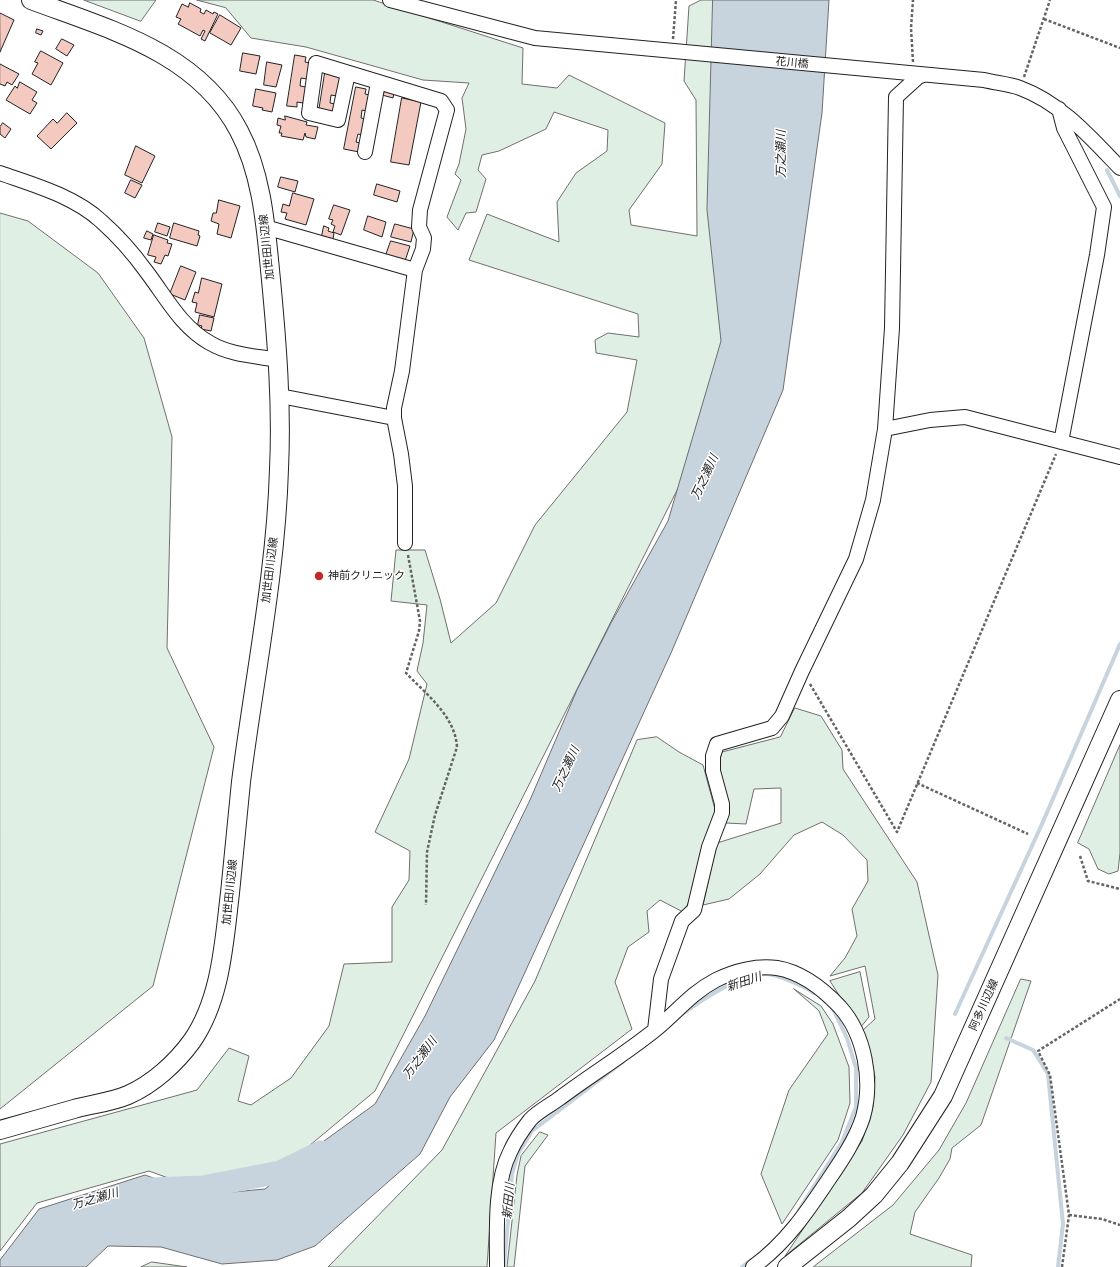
<!DOCTYPE html>
<meta charset="utf-8">
<style>
body{margin:0}
canvas{display:block;background:#fff}
</style>
<canvas width="1120" height="1267"></canvas>
<script>
const ctx = document.querySelector('canvas').getContext('2d');
ctx.lineJoin = 'round';
function fillPath(path, color) {
  ctx.fillStyle = color;
  ctx.fill(path, 'evenodd');
}
function stroke(path, color, width, dash) {
  ctx.strokeStyle = color;
  ctx.lineWidth = width;
  ctx.lineCap = dash ? 'butt' : 'round';
  ctx.setLineDash(dash || []);
  ctx.stroke(path);
}
function label(font, color, halo, rows, align = 'center') {
  ctx.font = font + ' "Alegreya Sans","Noto Sans JP",sans-serif';
  ctx.lineWidth = 3;
  ctx.setLineDash([]);
  ctx.textBaseline = 'middle';
  ctx.strokeStyle = halo;
  ctx.fillStyle = color;
  for (const [text, x, y, turn = 0] of rows) {
    ctx.save();
    ctx.translate(x, y);
    ctx.rotate((+turn || 0) * Math.PI / 180);
    ctx.textAlign = isNaN(turn) ? turn : align;
    if (halo) ctx.strokeText(text, 0, 0);
    ctx.fillText(text, 0, 0);
    ctx.restore();
  }
}
const green = new Path2D(`
 M 84,0 L 156,0 L 141,21 Z
 M 197,0 L 373,0 L 523,48 L 522,84 L 557,88 L 569,75 L 665,123 L 662,164 L 629,210 L 631,225 L 697,236 L 696,100 L 684,81 L 689,6 L 701,0 L 742,0 L 745,355 L 375,1091 L 261,1186 L 204,1191 L 149,1171 L 37,1203 L 0,1251 L 0,1144 L 197,1090 L 229,1048 L 249,1056 L 238,1101 L 251,1105 L 291,1078 L 329,1026 L 344,964 L 392,962 L 392,907 L 409,880 L 410,851 L 375,832 L 409,759 L 427,684 L 417,671 L 423,643 L 427,605 L 391,601 L 396,550 L 425,550 L 440,599 L 451,643 L 496,603 L 535,525 L 627,412 L 637,360 L 596,353 L 595,340 L 608,333 L 639,337 L 638,314 L 469,260 L 487,214 L 559,242 L 557,202 L 576,173 L 607,151 L 608,130 L 554,112 L 546,129 L 499,151 L 482,155 L 478,170 L 486,179 L 476,212 L 466,213 L 458,230 L 447,217 L 461,180 L 455,174 L 459,164 L 466,129 L 462,98 L 469,83 L 423,80 L 306,47 L 251,38 L 226,8 Z
 M 0,213 L 28,221 L 98,273 L 144,338 L 172,437 L 167,648 L 214,747 L 153,986 L 0,1109 Z
 M 795,708 L 821,716 L 842,750 L 843,769 L 917,882 L 938,975 L 931,1082 L 903,1135 L 862,1193 L 785,1256 L 862,1141 L 873,1107 L 875,1077 L 863,1030 L 875,1019 L 865,966 L 830,976 L 845,958 L 857,936 L 852,909 L 868,881 L 867,860 L 843,835 L 822,822 L 794,835 L 760,874 L 729,899 L 703,905 L 717,843 L 781,823 L 781,788 L 754,789 L 746,824 L 726,823 L 729,809 L 718,767 L 722,752 L 780,737 Z
 M 657,737 L 679,752 L 703,765 L 716,813 L 688,904 L 683,912 L 660,900 L 647,911 L 649,932 L 628,947 L 615,982 L 632,1029 L 496,1133 L 487,1267 L 328,1267 L 442,1150 L 535,981 L 637,740 Z
 M 1120,745 L 1120,853 L 1118,871 L 1109,874 L 1098,869 L 1089,849 L 1078,843 Z
 M 860,972 L 869,1017 L 860,1028 L 830,981 Z
 M 1021,979 L 1031,981 L 981,1125 L 952,1148 L 950,1159 L 939,1178 L 915,1212 L 910,1234 L 972,1255 L 971,1267 L 813,1267 L 893,1205 L 939,1150 L 966,1103 Z
 M 794,989 L 821,1006 L 833,1024 L 849,1067 L 850,1103 L 838,1140 L 782,1224 L 761,1174 L 789,1090 L 828,1034 L 819,1011 Z
 M 540,1132 L 548,1135 L 525,1166 L 514,1267 L 507,1267 L 517,1175 L 521,1156 Z
 M 152,1262 L 187,1267 L 141,1267 Z`);
fillPath(green, '#e0efe3');
stroke(green, '#6f6f6f', 1);
const water = new Path2D(`
 M 713,0 L 829,0 L 822,113 L 783,390 L 671,653 L 494,1040 L 450,1097 L 420,1154 L 315,1246 L 277,1260 L 222,1264 L 161,1247 L 108,1246 L 86,1267 L 0,1267 L 0,1260 L 39,1209 L 145,1175 L 201,1195 L 265,1189 L 313,1149 L 375,1104 L 425,1016 L 530,800 L 577,690 L 611,623 L 668,521 L 721,341 L 707,210 Z`);
fillPath(water, '#c7d3dd');
stroke(water, '#6f6f6f', 1);
stroke(new Path2D(`
 M 1107,170 L 1120,196
 M 955,1014 L 1042,824 L 1120,644
 M 681,1015 C 701,1000 740,974 766,974 C 777,974 805,987 814,993
 M 1006,1038 L 1033,1050 L 1048,1074 L 1063,1224 L 1058,1267
 M 799,1210 L 842,1142 L 856,1107 L 856,1068 L 847,1038 L 831,1005
 M 504,1267 L 512,1174 L 518,1154 L 532,1131 L 623,1062
 M 742,1267 L 751,1260`), '#c7d3dd', 4);
stroke(new Path2D(`
 M 151,1189 L 203,1187 L 280,1172 L 321,1152`), '#c7d3dd', 23);
const building = new Path2D(`
 M 190,3 L 201,9 L 200,12 L 204,14 L 206,10 L 213,14 L 214,12 L 218,14 L 205,41 L 201,39 L 205,31 L 203,30 L 200,36 L 178,24 L 181,19 L 176,17 L 182,4 L 188,7 Z
 M 0,13 L 14,20 L 0,52 Z
 M 220,15 L 241,28 L 231,45 L 210,33 Z
 M 37,29 L 43,31 L 41,35 L 36,33 Z
 M 62,39 L 74,45 L 67,56 L 56,49 Z
 M 41,51 L 63,63 L 51,85 L 32,74 L 38,63 L 35,62 Z
 M 243,53 L 260,56 L 256,74 L 240,71 Z
 M 295,55 L 306,57 L 305,62 L 310,63 L 307,79 L 301,78 L 300,86 L 306,87 L 303,103 L 297,102 L 297,107 L 287,106 Z
 M 267,62 L 282,65 L 276,87 L 264,85 Z
 M 0,64 L 19,74 L 12,85 L 7,82 L 5,86 L 0,84 Z
 M 325,73 L 343,75 L 337,96 L 331,95 L 330,103 L 336,104 L 335,113 L 319,111 Z
 M 20,82 L 37,92 L 32,100 L 37,103 L 30,114 L 6,100 L 15,86 L 17,88 Z
 M 356,87 L 366,89 L 365,94 L 370,95 L 367,111 L 362,110 L 361,118 L 365,119 L 362,135 L 358,134 L 356,142 L 361,143 L 359,152 L 344,149 Z
 M 256,89 L 276,93 L 272,112 L 262,110 L 263,108 L 253,106 Z
 M 384,90 L 394,93 L 393,98 L 382,95 Z
 M 402,98 L 421,102 L 409,165 L 391,162 Z
 M 67,113 L 77,123 L 51,149 L 37,136 L 53,119 L 57,123 Z
 M 285,116 L 307,122 L 306,125 L 318,127 L 315,139 L 306,137 L 305,133 L 303,140 L 281,136 L 282,133 L 279,133 L 281,126 L 277,125 L 278,118 L 285,120 Z
 M 3,123 L 11,129 L 5,138 L 0,134 L 0,127 Z
 M 136,146 L 155,156 L 142,183 L 125,175 Z
 M 281,177 L 298,181 L 295,192 L 278,187 Z
 M 131,180 L 142,185 L 135,198 L 125,193 Z
 M 377,184 L 400,191 L 397,202 L 374,195 Z
 M 293,193 L 314,199 L 306,225 L 285,219 L 287,213 L 281,212 L 283,204 L 289,206 Z
 M 219,200 L 240,206 L 231,238 L 217,234 L 219,224 L 211,221 L 213,213 L 216,213 Z
 M 334,205 L 350,210 L 341,235 L 333,232 L 335,226 L 331,224 L 333,220 L 329,219 Z
 M 368,216 L 386,222 L 382,237 L 364,230 Z
 M 158,223 L 170,227 L 167,236 L 155,232 Z
 M 174,223 L 199,231 L 198,235 L 200,236 L 197,246 L 170,238 Z
 M 395,224 L 414,229 L 411,242 L 391,237 Z
 M 324,226 L 329,228 L 328,231 L 334,233 L 333,239 L 322,236 Z
 M 147,231 L 153,234 L 151,240 L 144,238 Z
 M 154,235 L 168,240 L 167,243 L 172,244 L 168,256 L 165,255 L 161,264 L 154,262 L 156,257 L 148,255 Z
 M 391,241 L 410,246 L 405,261 L 386,255 Z
 M 181,266 L 196,272 L 185,300 L 170,294 Z
 M 202,278 L 222,284 L 214,317 L 195,312 L 197,303 L 192,302 L 195,292 L 198,293 Z
 M 200,315 L 214,318 L 211,331 L 201,329 L 202,326 L 198,325 Z`);
fillPath(building, '#f3c9c0');
stroke(building, '#222', 1);
const minor = new Path2D(`
 M 390,0 L 535,38 L 984,80 C 996,83 1009,84 1020,88 C 1061,103 1091,138 1120,168
 M 348,73 L 338,120 L 309,113 L 316,63 L 441,101 L 447,110 L 420,210 L 419,227 L 424,238 L 423,249 L 415,270 L 402,371 L 394,408 L 394,418 L 401,454 L 405,486 L 405,543
 M 1059,109 L 1064,128 L 1104,207 L 1097,255 L 1061,442
 M 365,152 L 378,83
 M 0,173 C 34,185 74,196 101,221 C 118,236 133,253 146,271 C 166,297 181,327 210,343 C 230,355 256,356 278,360
 M 265,227 L 415,270
 M 280,396 L 394,418
 M 885,429 L 930,420 L 965,417 L 1120,457
 M 655,1030 L 661,979 L 682,921 L 694,910 L 709,847 L 722,813 L 722,804 L 713,771 L 713,756 L 717,744 L 772,728 L 782,716 L 802,671 L 856,559 L 873,500 L 885,429 L 892,328 L 896,97 L 918,77 L 923,75
 M 497,1267 C 497,1232 494,1184 510,1152 C 515,1141 523,1129 530,1120 C 538,1111 551,1105 560,1098 C 591,1075 625,1054 655,1030 C 677,1012 691,993 716,980 C 734,971 757,965 777,968 C 801,972 824,990 840,1007 C 865,1035 873,1081 863,1117 C 856,1139 842,1160 829,1179 C 807,1212 786,1243 753,1267`);
const major = new Path2D(`
 M 0,1130 C 25,1123 49,1116 74,1109 C 92,1104 112,1102 128,1095 C 153,1084 176,1063 192,1041 C 221,999 224,943 230,893 C 234,856 237,819 241,782 C 254,679 276,573 279,469 C 282,406 277,343 271,280 C 266,230 263,176 239,131 C 198,52 108,29 31,0
 M 787,1267 L 849,1218 L 874,1195 L 900,1163 L 943,1096 L 1120,700`);
stroke(minor, '#222', 16);
stroke(major, '#222', 20);
stroke(new Path2D(`
 M 1044,19 L 1120,48
 M 673,39 L 676,0
 M 913,62 L 911,28 L 913,0
 M 1024,77 L 1050,0
 M 408,555 L 420,621 L 419,631 L 406,673 C 427,695 455,716 457,747 L 435,815 L 427,852 L 426,905
 M 810,684 L 897,832 L 1056,454
 M 917,783 L 1028,834
 M 1080,856 L 1088,881 L 1120,889
 M 1069,1215 L 1102,1219 L 1120,1225
 M 1062,1267 L 1069,1215 L 1050,1075 L 1038,1051 L 1120,999`), '#646464', 2.5, [3, 2]);
stroke(minor, '#fff', 14);
stroke(major, '#fff', 18);
for (const [x, y, r, color] of [
 [319,576,5,"#c62828"]
]) {
  const dot = new Path2D();
  dot.arc(x, y, r, 0, 2 * Math.PI);
  ctx.fillStyle = color;
  ctx.fill(dot);
  stroke(dot, '#fff', 1.5);
}
label('11px', '#222', '#fff', [
 ["花川橋",792,63,5],
 ["加世田川辺線",267,247,-96],
 ["加世田川辺線",270,570,-83],
 ["加世田川辺線",230,892,-84],
 ["阿多川辺線",984,1005,-66]
]);
label('11px', '#222', '#fff', [
 ["神前クリニック",328,576]
], 'left');
label('italic 12px', '#222', '#fff', [
 ["万之瀬川",781,154,-90],
 ["万之瀬川",705,477,-65],
 ["万之瀬川",566,769,-65],
 ["新田川",744,982,-18],
 ["万之瀬川",420,1058,-53],
 ["万之瀬川",95,1199,-16],
 ["新田川",509,1201,-85]
]);
</script>
